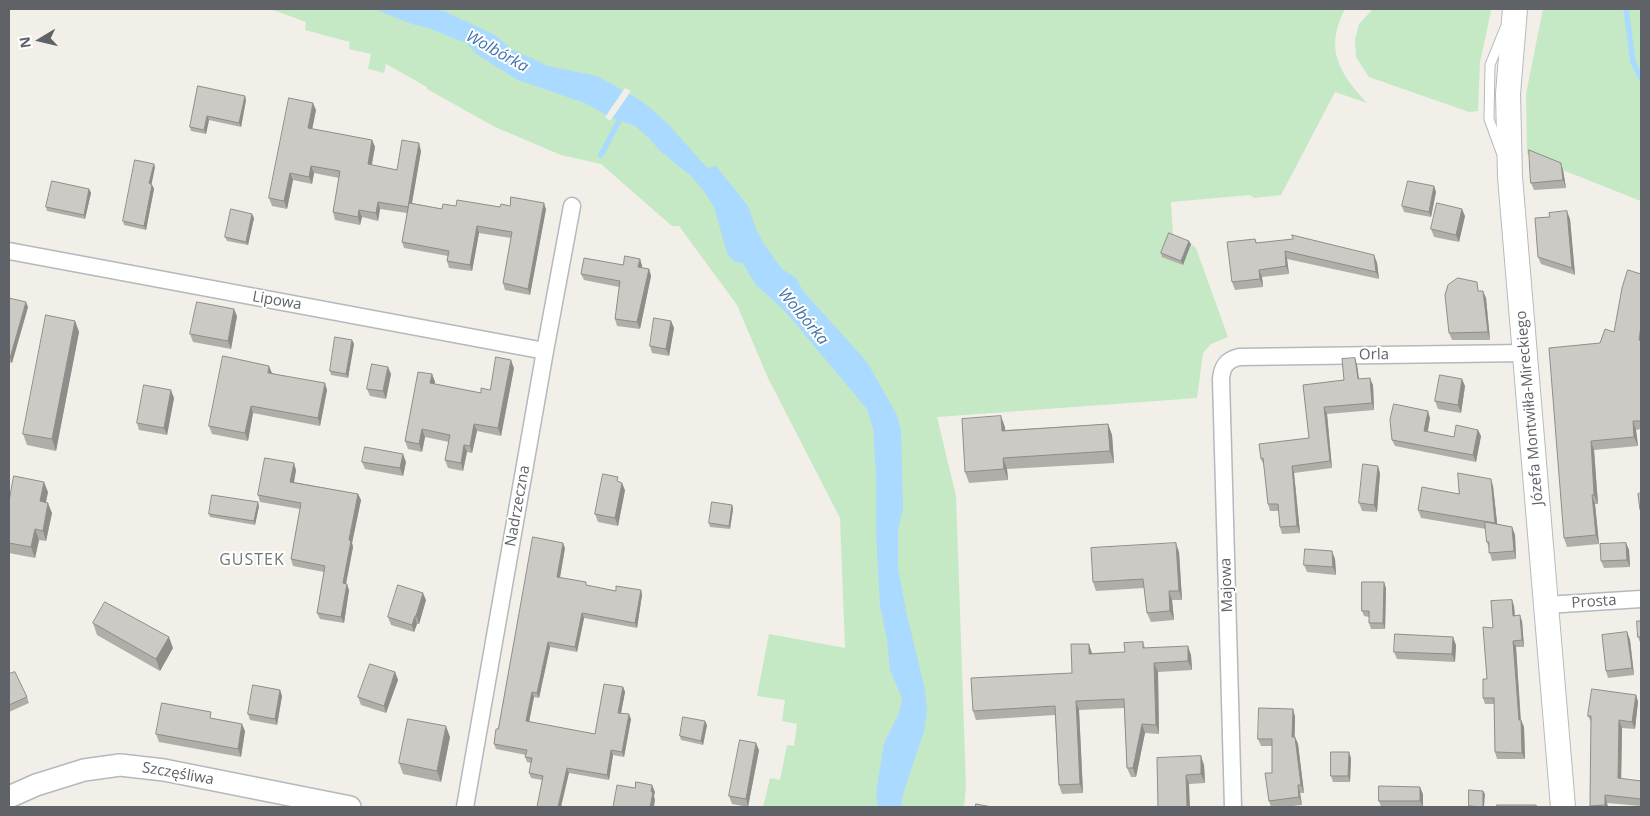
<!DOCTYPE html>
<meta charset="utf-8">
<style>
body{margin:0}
#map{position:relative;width:1650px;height:816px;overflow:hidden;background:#f1efe8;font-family:"Open Sans",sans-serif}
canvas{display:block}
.frame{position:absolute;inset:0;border:10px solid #5f6368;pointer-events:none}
.north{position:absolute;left:15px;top:15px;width:50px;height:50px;-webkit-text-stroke:4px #fff;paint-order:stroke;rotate:261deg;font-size:14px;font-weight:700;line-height:20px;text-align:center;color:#5f6368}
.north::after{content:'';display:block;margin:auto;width:18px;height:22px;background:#5f6368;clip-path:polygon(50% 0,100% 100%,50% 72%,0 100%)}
</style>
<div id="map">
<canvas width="1650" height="816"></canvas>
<div class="frame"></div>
<div class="north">N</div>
</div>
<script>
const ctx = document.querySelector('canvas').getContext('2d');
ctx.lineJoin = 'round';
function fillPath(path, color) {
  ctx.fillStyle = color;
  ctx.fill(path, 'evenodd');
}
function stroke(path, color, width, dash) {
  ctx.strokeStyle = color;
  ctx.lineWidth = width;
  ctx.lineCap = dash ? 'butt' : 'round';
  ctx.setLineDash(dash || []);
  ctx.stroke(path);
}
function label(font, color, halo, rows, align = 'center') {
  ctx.font = font + ' "Open Sans",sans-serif';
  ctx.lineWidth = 4;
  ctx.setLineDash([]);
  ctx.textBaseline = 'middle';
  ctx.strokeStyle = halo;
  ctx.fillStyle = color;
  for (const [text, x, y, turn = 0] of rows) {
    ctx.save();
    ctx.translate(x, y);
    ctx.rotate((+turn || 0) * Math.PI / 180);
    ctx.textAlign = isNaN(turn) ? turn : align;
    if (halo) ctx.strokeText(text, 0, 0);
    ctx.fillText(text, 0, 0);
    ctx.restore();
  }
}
fillPath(new Path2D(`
 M 270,9 L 1345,9 C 1324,49 1339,73 1367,103 L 1335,92 L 1281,195 L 1254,198 L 1250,195 L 1171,202 L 1173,236 L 1182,265 L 1191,244 L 1196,248 L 1228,337 L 1211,344 L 1203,353 L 1197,398 L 937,417 L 956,496 L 966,787 L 964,807 L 763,807 L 770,778 L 780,780 L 787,745 L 794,746 L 797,724 L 782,721 L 785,700 L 757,696 L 769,634 L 845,648 L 840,518 L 768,378 L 737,305 L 679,226 L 672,226 L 601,164 L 561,155 L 495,127 L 427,89 L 427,87 L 386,64 L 384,73 L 368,69 L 371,54 L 349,49 L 350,42 L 305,30 L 306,22 Z
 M 1373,9 L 1488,9 L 1491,11 L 1480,62 L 1478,111 L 1469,112 L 1369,77 L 1356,57 L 1355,40 L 1359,24 Z
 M 1543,9 L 1641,9 L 1641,201 L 1532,158 L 1527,153 L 1526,94 Z`), '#c5e8c5');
fillPath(new Path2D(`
 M 374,9 L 436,9 L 446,12 L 495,35 L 511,49 L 548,66 L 597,76 L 640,100 L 655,112 L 670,126 L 707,168 L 716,166 L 748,206 L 756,229 L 765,246 L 782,269 L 796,278 L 803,291 L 867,362 L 897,415 L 901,431 L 903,508 L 898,530 L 898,568 L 906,611 L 925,690 L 927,711 L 924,731 L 903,794 L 901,807 L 878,807 L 876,793 L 884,743 L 899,713 L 902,698 L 890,670 L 887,639 L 880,605 L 876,533 L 876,475 L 873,428 L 867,409 L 784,310 L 755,284 L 743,263 L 735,262 L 727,253 L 714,207 L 703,190 L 690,175 L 660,151 L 649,138 L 635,126 L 610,117 L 585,103 L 518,80 L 476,54 L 468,44 L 431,29 L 412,24 Z`), '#aadaff');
fillPath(new Path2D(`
 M 625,88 L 631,91 L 611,120 L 609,120 L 605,117 Z`), '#f1efe8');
stroke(new Path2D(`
 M 1626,9 L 1633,62 L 1641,78
 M 601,155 L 622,115`), '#aadaff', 5.5);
const service = new Path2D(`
 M 1501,152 L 1489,119 L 1490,65 L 1505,28`);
const minor = new Path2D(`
 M 9,251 L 545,351
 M 1546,605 L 1641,599
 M 465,807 L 545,351 L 572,206
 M 1233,807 L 1221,379 C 1222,366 1227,360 1239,357 L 1525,353`);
const tertiary = new Path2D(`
 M 9,797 L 36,785 L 84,770 L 120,765 L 164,770 L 350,807`);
const secondary = new Path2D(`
 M 1515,9 L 1508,94 L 1510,177 L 1563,807`);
stroke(service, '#b5b8bc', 11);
stroke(minor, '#b5b8bc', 19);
stroke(tertiary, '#b5b8bc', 24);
stroke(secondary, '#b6babf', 26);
stroke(service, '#fff', 9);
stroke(minor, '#fff', 16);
stroke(tertiary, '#fff', 21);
stroke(secondary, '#fff', 24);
fillPath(new Path2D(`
 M 198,86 L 246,100 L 241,127 L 209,120 L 206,134 L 191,131 L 190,127 Z
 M 316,110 L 312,129 L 372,140 L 375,147 L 372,165 L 397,170 L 421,151 L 412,203 L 442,209 L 456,206 L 500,207 L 510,206 L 546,209 L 530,295 L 505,290 L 503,283 L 511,238 L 479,233 L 472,271 L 449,268 L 447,261 L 448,256 L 404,248 L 402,242 L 407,213 L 380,209 L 378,221 L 362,217 L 360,225 L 335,220 L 333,212 L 339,178 L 314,173 L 312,184 L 293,180 L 287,209 L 272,206 L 269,198 Z
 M 155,167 L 151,184 L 152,185 L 154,189 L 146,230 L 124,225 L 123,221 Z
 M 1563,170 L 1566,188 L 1534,190 L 1531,183 Z
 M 1434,186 L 1436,192 L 1431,217 L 1404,212 L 1402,206 Z
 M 89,189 L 91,193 L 85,219 L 47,211 L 46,207 Z
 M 1465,216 L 1459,242 L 1434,237 L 1431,229 Z
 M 254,218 L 248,245 L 227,241 L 225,237 Z
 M 1570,219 L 1575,275 L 1541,264 L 1538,257 Z
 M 1255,239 L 1257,243 L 1374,255 L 1377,263 L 1379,279 L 1287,259 L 1289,274 L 1262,277 L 1263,287 L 1235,290 L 1232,282 Z
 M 1191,244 L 1183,265 L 1162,257 L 1161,253 Z
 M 640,259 L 642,266 L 642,268 L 649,269 L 651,276 L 640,329 L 617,326 L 615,319 L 619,287 L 584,280 L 581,274 L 623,265 Z
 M 1641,274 L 1641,429 L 1636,430 L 1638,446 L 1594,450 L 1598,504 L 1595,504 L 1599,544 L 1567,547 L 1564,538 L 1600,343 L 1614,332 Z
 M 1479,291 L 1486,298 L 1490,340 L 1452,340 L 1449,333 Z
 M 9,299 L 28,307 L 12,363 L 9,362 Z
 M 237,316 L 231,349 L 193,342 L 190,334 Z
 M 75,321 L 79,332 L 56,451 L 27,445 L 23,434 Z
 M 671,321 L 674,328 L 669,356 L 652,353 L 650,346 Z
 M 352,340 L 354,344 L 348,378 L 331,375 L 330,371 Z
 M 1357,365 L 1359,379 L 1373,385 L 1374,410 L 1327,414 L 1332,468 L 1294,473 L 1300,533 L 1282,534 L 1280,527 L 1279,511 L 1270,511 L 1268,504 L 1264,466 L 1261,459 L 1309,438 L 1303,385 L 1344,380 Z
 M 514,368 L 501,436 L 477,431 L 472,453 L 467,452 L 463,471 L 448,468 L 445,460 L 449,442 L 425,437 L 422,452 L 408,449 L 405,441 L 432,374 L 435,382 L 434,384 L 481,393 L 490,390 Z
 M 272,373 L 327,390 L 320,426 L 253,413 L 248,441 L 212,434 L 209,426 Z
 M 391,374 L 386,399 L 370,396 L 367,389 Z
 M 1465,386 L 1461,413 L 1438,409 L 1435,401 Z
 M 174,398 L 167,435 L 139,430 L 137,423 Z
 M 1430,418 L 1428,432 L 1454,437 L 1478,430 L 1481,436 L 1476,462 L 1395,446 L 1392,440 Z
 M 1108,424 L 1112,435 L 1114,463 L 1007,469 L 1008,480 L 969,483 L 965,472 L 1005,427 L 1005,430 Z
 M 362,462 L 406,462 L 403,476 L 365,469 Z
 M 296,470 L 294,482 L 358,494 L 361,500 L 352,543 L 353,547 L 346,583 L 349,590 L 344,623 L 320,619 L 317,613 L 324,572 L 293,566 L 291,559 L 300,509 L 260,502 L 258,495 Z
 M 1380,473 L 1377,512 L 1362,511 L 1359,503 Z
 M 1493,486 L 1497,524 L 1512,527 L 1515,535 L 1516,559 L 1492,561 L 1487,542 L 1486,529 L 1421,518 L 1418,510 L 1459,494 Z
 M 625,490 L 618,526 L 598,522 L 595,514 Z
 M 48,492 L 46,502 L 52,513 L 46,541 L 39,540 L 35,558 L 9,553 L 9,502 Z
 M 732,505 L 733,509 L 730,529 L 710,527 L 709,523 Z
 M 259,506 L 255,525 L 210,517 L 209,514 Z
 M 1626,543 L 1629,550 L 1630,567 L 1604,568 L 1601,561 Z
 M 565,548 L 560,578 L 588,586 L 616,591 L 641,590 L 642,595 L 637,628 L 584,618 L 577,652 L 550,647 L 539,698 L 534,697 L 529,722 L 595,734 L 623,687 L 625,692 L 621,713 L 631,719 L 624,757 L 613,755 L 609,780 L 569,773 L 542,780 L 531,778 L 529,773 L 531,763 L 527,762 L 525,757 L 526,755 L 496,749 L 494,744 L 498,729 Z
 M 1179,552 L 1182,600 L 1172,600 L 1174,620 L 1151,622 L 1147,613 L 1144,588 L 1096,591 L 1093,582 Z
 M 1335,559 L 1336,575 L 1307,572 L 1304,565 Z
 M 1386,588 L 1385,629 L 1371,629 L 1369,623 L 1369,617 L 1364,616 L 1362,611 Z
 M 426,600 L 419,624 L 417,624 L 414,632 L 391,625 L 388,617 Z
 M 1512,600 L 1514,606 L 1515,616 L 1522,621 L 1524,647 L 1516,647 L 1521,720 L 1524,727 L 1525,759 L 1497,759 L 1495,752 L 1494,704 L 1485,704 L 1483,698 L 1487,679 Z
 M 1641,621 L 1641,645 L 1638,637 Z
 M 93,623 L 173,648 L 160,671 L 97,635 Z
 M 1627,632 L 1630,640 L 1634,675 L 1608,678 L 1606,671 Z
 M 1143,642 L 1145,648 L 1191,655 L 1192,670 L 1158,672 L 1159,734 L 1145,733 L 1136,777 L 1131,777 L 1127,768 L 1124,708 L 1079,710 L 1083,793 L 1062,794 L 1059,785 L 1055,715 L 976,720 L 973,711 L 1072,673 L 1092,653 L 1125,652 Z
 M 1456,645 L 1455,662 L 1397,659 L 1394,652 Z
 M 395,672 L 398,680 L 386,713 L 361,705 L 358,697 Z
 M 9,674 L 27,697 L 29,703 L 9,712 Z
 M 280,690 L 282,696 L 277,725 L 250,720 L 248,714 Z
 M 1636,695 L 1638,702 L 1635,729 L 1622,728 L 1621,779 L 1641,781 L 1641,806 L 1607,803 L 1608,807 L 1591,807 L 1591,722 L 1588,716 Z
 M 1293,709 L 1295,717 L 1295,737 L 1298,744 L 1304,793 L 1300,793 L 1302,805 L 1283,807 L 1271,807 L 1269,801 L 1272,773 L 1272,746 L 1261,746 L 1258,739 Z
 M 214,718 L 245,731 L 241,757 L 159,742 L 156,734 Z
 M 707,725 L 703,745 L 681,740 L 680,736 Z
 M 450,737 L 441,782 L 403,774 L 399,763 Z
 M 759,750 L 748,807 L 732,804 L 729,796 Z
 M 1157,758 L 1204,765 L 1205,783 L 1189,784 Z
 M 1351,758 L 1350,782 L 1333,782 L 1331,776 Z
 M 1423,794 L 1423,807 L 1381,807 L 1379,801 Z`), '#afaea9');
fillPath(new Path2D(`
 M 245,96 L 246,100 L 241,127 L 239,123 Z
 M 313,103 L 316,110 L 311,135 L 308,128 Z
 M 207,116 L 209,120 L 206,134 L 204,130 Z
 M 372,140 L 375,147 L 370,172 L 368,164 Z
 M 419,143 L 421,151 L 410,214 L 408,207 Z
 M 1561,163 L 1563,170 L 1566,188 L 1563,180 Z
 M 154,164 L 155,167 L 151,187 L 149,183 Z
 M 311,166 L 314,173 L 312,184 L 309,177 Z
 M 290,173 L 293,180 L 287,209 L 284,201 Z
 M 152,185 L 154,189 L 146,230 L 144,226 Z
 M 1434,186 L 1436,192 L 1431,217 L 1429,212 Z
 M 89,189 L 91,193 L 85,219 L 84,215 Z
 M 378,202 L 380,209 L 378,221 L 376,213 Z
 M 544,203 L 546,209 L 530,295 L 528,289 Z
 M 1462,209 L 1465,216 L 1459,242 L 1456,235 Z
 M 359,210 L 362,217 L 360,225 L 358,217 Z
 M 1567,211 L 1570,219 L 1575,275 L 1572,268 Z
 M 252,214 L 254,218 L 248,245 L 246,242 Z
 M 477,226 L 479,233 L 472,271 L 470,265 Z
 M 1189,241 L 1191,244 L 1183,265 L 1181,261 Z
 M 1285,251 L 1287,259 L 1289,274 L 1286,266 Z
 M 1374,255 L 1377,263 L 1379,279 L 1376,272 Z
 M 640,259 L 642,266 L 641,274 L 638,267 Z
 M 649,269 L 651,276 L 640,329 L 637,322 Z
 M 1259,270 L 1262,277 L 1263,287 L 1260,279 Z
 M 1483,291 L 1486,298 L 1490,340 L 1488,332 Z
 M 26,302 L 28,307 L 12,363 L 10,358 Z
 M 234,309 L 237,316 L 231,349 L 228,341 Z
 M 75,321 L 79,332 L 56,451 L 52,439 Z
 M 671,321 L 674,328 L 669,356 L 666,349 Z
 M 1641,326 L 1641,347 L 1639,340 Z
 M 352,340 L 354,344 L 348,378 L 346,374 Z
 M 1355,358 L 1357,365 L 1360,386 L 1358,379 Z
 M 511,360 L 514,368 L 501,436 L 498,428 Z
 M 269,366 L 272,373 L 268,373 Z
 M 388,367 L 391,374 L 386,399 L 383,391 Z
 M 432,374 L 435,382 L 433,391 L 430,383 Z
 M 1370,378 L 1373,385 L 1374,410 L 1372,403 Z
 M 1462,379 L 1465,386 L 1461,413 L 1458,405 Z
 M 325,383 L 327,390 L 320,426 L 318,418 Z
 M 171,390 L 174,398 L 167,435 L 164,428 Z
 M 251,406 L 253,413 L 248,441 L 245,433 Z
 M 1324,407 L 1327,414 L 1332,468 L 1330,461 Z
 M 1428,411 L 1430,418 L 1426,438 L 1424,431 Z
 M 1001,416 L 1005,427 L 1006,442 L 1002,431 Z
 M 1633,421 L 1636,430 L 1638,446 L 1634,437 Z
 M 474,424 L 477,431 L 472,453 L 470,446 Z
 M 1108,424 L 1112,435 L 1114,463 L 1110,451 Z
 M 422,429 L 425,437 L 422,452 L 419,444 Z
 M 1478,430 L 1481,436 L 1476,462 L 1473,455 Z
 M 1591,441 L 1594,450 L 1598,504 L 1594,495 Z
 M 464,445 L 467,452 L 463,471 L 461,463 Z
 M 403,454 L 406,462 L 403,476 L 400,468 Z
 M 1003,458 L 1007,469 L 1008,480 L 1004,469 Z
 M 294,463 L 296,470 L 293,488 L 290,482 Z
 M 1292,466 L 1294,473 L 1300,533 L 1297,526 Z
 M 1378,466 L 1380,473 L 1377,512 L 1374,505 Z
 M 1491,479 L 1493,486 L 1498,531 L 1495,523 Z
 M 44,482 L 48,492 L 44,511 L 40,501 Z
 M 622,483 L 625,490 L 618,526 L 615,518 Z
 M 358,494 L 361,500 L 352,543 L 353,547 L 345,589 L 343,583 L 349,540 Z
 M 1592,495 L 1595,504 L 1599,544 L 1596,535 Z
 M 258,502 L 259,506 L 255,525 L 254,521 Z
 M 48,503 L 52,513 L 46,541 L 43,531 Z
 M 732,505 L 733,509 L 730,529 L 729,526 Z
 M 1512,527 L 1515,535 L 1516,559 L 1514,551 Z
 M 35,529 L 39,540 L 35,558 L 31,547 Z
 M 563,543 L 565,548 L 559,582 L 557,577 Z
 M 1176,543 L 1179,552 L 1182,600 L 1179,591 Z
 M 1626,543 L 1629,550 L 1630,567 L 1627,560 Z
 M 1332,551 L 1335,559 L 1336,575 L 1333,567 Z
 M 1384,582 L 1386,588 L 1385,629 L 1383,623 Z
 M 347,584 L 349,590 L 344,623 L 341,617 Z
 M 641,590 L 642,595 L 637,628 L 635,623 Z
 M 1169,591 L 1172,600 L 1174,620 L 1170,611 Z
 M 423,593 L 426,600 L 419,624 L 416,616 Z
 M 1512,600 L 1514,606 L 1515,622 L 1513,616 Z
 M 582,613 L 584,618 L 577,652 L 575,647 Z
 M 1520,615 L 1522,621 L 1524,647 L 1522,640 Z
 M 415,616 L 417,624 L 414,632 L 412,625 Z
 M 1627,632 L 1630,640 L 1634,675 L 1632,668 Z
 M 169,637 L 173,648 L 160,671 L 156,659 Z
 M 1453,637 L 1456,645 L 1455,662 L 1452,654 Z
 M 1513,641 L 1516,647 L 1521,727 L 1519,720 Z
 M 548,642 L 550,647 L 539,698 L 537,693 Z
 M 1089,644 L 1092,653 L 1093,663 L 1089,654 Z
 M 1188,646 L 1191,655 L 1192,670 L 1188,661 Z
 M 1154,663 L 1158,672 L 1159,734 L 1156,725 Z
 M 395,672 L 398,680 L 386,713 L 384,706 Z
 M 623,687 L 625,692 L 620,718 L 618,713 Z
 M 280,690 L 282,696 L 277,725 L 275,719 Z
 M 532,692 L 534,697 L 528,727 L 526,721 Z
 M 1636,695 L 1638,702 L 1635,729 L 1632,722 Z
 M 1076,701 L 1079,710 L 1083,793 L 1080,784 Z
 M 1293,709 L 1295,717 L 1294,744 L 1292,737 Z
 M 629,714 L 631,719 L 624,757 L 622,752 Z
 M 1521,720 L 1524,727 L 1525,759 L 1522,753 Z
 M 1619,720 L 1622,728 L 1621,786 L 1618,778 Z
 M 705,721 L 707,725 L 703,745 L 701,741 Z
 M 242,724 L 245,731 L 241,757 L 238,749 Z
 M 1142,724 L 1145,733 L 1136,777 L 1133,768 Z
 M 446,726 L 450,737 L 441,782 L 437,771 Z
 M 1295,737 L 1298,744 L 1304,793 L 1301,785 Z
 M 756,743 L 759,750 L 748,807 L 746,799 Z
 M 611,750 L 613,755 L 609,780 L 607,775 Z
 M 1349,752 L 1351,758 L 1350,782 L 1348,776 Z
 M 1201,756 L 1204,765 L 1205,783 L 1201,774 Z
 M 567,768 L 569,773 L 561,807 L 558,807 Z
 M 1186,775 L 1189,784 L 1190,807 L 1187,807 Z
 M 652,785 L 655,792 L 654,796 L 655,800 L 654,807 L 650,807 Z
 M 1298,785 L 1300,793 L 1302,805 L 1299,797 Z
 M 1420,787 L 1423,794 L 1423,807 L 1420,801 Z
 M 1483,791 L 1485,794 L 1484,807 L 1483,807 Z
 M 1605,795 L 1608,807 L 1606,807 L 1605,805 Z`), '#8f8d8a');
const building = new Path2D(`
 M 198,86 L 245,96 L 239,123 L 207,116 L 204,130 L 190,127 Z
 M 289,98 L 313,103 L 308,128 L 372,140 L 368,164 L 397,170 L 402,140 L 419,143 L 408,207 L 378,202 L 376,213 L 359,210 L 358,217 L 333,212 L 340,171 L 311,166 L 309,177 L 290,173 L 284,201 L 269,198 Z
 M 1529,150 L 1561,163 L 1563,180 L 1531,183 Z
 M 135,160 L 154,164 L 149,183 L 152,185 L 144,226 L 123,221 Z
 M 52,181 L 89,189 L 84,215 L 46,207 Z
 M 1408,181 L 1434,186 L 1429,212 L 1402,206 Z
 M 511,197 L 544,203 L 528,289 L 503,283 L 512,232 L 477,226 L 470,265 L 447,261 L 449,251 L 402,242 L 409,203 L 442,209 L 443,204 L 456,206 L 457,200 L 500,207 L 501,204 L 510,206 Z
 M 1437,203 L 1462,209 L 1456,235 L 1431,229 Z
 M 231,209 L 252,214 L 246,242 L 225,237 Z
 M 1567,211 L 1572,268 L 1538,257 L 1535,218 L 1550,217 L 1549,213 Z
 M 1169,233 L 1189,241 L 1181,261 L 1161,253 Z
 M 1292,235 L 1374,255 L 1376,272 L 1285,251 L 1286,266 L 1259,270 L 1260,279 L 1232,282 L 1227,242 L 1255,239 L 1256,243 L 1293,239 Z
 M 625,256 L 640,259 L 638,267 L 649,269 L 637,322 L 615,319 L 620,281 L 581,274 L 584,258 L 623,265 Z
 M 1628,270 L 1641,274 L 1641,326 L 1639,340 L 1641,341 L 1641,421 L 1633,421 L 1634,437 L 1591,441 L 1594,495 L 1592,495 L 1596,535 L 1564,538 L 1549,348 L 1600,343 L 1605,329 L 1614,332 L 1622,288 Z
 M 1458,278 L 1477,282 L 1478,291 L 1483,291 L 1488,332 L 1449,333 L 1445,295 L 1448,285 Z
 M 9,298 L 26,302 L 10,358 L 9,357 Z
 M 197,302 L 234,309 L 228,341 L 190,334 Z
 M 46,315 L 75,321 L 52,439 L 23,434 Z
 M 654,318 L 671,321 L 666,349 L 650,346 Z
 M 335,337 L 352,340 L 346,374 L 330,371 Z
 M 223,356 L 269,366 L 268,373 L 325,383 L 318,418 L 251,406 L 245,433 L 209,426 Z
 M 496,357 L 511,360 L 498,428 L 474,424 L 470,446 L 464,445 L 461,463 L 445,460 L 450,435 L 422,429 L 419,444 L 405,441 L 418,372 L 432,374 L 430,383 L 481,393 L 481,388 L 490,390 Z
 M 1355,358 L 1358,379 L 1370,378 L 1372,403 L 1324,407 L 1330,461 L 1292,466 L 1297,526 L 1280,527 L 1278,504 L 1268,504 L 1263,458 L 1261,459 L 1259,444 L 1309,438 L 1303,385 L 1344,380 L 1342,359 Z
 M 372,364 L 388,367 L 383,391 L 367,389 Z
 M 1440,375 L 1462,379 L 1458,405 L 1435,401 Z
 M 144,385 L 171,390 L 164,428 L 137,423 Z
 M 1394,404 L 1428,411 L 1424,431 L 1454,437 L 1456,425 L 1478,430 L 1473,455 L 1392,440 L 1390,420 Z
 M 1001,416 L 1002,431 L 1108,424 L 1110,451 L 1003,458 L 1004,469 L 965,472 L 962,419 Z
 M 365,447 L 403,454 L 400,468 L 362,462 Z
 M 265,458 L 294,463 L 290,482 L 358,494 L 349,540 L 351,541 L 343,583 L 347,584 L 341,617 L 317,613 L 325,566 L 291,559 L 301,503 L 258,495 Z
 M 1363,464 L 1378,466 L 1374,505 L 1359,503 Z
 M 1458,473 L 1491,479 L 1495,523 L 1418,510 L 1422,487 L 1459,494 Z
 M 603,474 L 618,477 L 617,481 L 622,483 L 615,518 L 595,514 Z
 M 14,476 L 44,482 L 40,501 L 48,503 L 43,531 L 35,529 L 31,547 L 9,543 L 9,502 Z
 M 1641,493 L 1641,510 L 1640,510 L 1638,494 Z
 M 212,495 L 258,502 L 254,521 L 209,514 Z
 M 712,502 L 732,505 L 729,526 L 709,523 Z
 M 1485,522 L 1512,527 L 1514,551 L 1489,553 L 1489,542 L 1487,542 Z
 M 533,537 L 563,543 L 557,577 L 586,582 L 586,585 L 616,591 L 616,586 L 641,590 L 635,623 L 582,613 L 575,647 L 548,642 L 537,693 L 532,692 L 526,721 L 595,734 L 604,684 L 623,687 L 618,713 L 629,714 L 622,752 L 611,750 L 607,775 L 567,768 L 558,807 L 537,807 L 543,776 L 529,773 L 532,758 L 525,757 L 527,750 L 494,744 L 496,729 L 498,729 Z
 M 1176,543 L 1179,591 L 1169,591 L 1170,611 L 1147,613 L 1143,579 L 1093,582 L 1091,548 Z
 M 1626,543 L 1627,560 L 1601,561 L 1600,544 Z
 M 1305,549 L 1332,551 L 1333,567 L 1304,565 Z
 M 1362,582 L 1384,582 L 1383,623 L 1369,623 L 1369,611 L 1362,611 Z
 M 398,585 L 423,593 L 416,616 L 415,616 L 412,625 L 388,617 Z
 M 1512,600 L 1513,616 L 1520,615 L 1522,640 L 1513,641 L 1519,720 L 1521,720 L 1522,753 L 1495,752 L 1494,698 L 1483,698 L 1483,679 L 1487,679 L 1483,627 L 1493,628 L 1491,601 Z
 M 105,602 L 169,637 L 156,659 L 93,623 Z
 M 1637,621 L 1641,621 L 1641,637 L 1638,637 Z
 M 1627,632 L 1632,668 L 1606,671 L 1602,635 Z
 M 1395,634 L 1453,637 L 1452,654 L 1394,652 Z
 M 1143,642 L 1143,648 L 1188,646 L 1188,661 L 1154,663 L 1156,725 L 1142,724 L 1133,768 L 1127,768 L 1124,699 L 1076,701 L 1080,784 L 1059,785 L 1055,706 L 973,711 L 971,678 L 1072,673 L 1071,644 L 1089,644 L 1089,654 L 1125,652 L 1124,643 Z
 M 370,664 L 395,672 L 384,706 L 358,697 Z
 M 15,672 L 27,697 L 9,705 L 9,674 Z
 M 253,685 L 280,690 L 275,719 L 248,714 Z
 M 1592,689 L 1636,695 L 1632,722 L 1619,720 L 1618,778 L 1641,781 L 1641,799 L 1605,795 L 1605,805 L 1590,806 L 1591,716 L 1588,716 Z
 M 162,703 L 211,712 L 210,718 L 242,724 L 238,749 L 156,734 Z
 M 1259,708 L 1293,709 L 1292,737 L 1295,737 L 1301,785 L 1298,785 L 1299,797 L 1269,801 L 1265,773 L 1272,773 L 1272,739 L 1258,739 Z
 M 683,717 L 705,721 L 701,741 L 680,736 Z
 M 408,719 L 446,726 L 437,771 L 399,763 Z
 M 740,740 L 756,743 L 746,799 L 729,796 Z
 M 1331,752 L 1349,752 L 1348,776 L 1331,776 Z
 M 1201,756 L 1201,774 L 1186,775 L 1187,807 L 1158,807 L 1157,758 Z
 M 636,782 L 652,785 L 651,792 L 653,792 L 650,807 L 613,807 L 617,785 L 635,788 Z
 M 1379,786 L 1420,787 L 1420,801 L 1379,801 Z
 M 1469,790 L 1483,791 L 1483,807 L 1469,806 Z
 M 976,804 L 992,807 L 976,807 Z
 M 1497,805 L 1536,805 L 1537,807 L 1497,807 Z`);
fillPath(building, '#cccac5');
stroke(building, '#8f8d8a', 1);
label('15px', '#5f6368', '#fff', [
 ["Lipowa",277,301,10],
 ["Orla",1374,355,-1],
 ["Józefa Montwiłła-Mireckiego",1530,408,-95],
 ["Nadrzeczna",518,506,-80],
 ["Majowa",1227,585,-92],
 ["Prosta",1594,602,-4],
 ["Szczęśliwa",178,774,10]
]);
label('italic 16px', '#4174aa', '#fff', [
 ["Wolbórka",497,52,29],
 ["Wolbórka",803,317,50]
]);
ctx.letterSpacing = '1px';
label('16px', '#70757a', '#fff', [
 ["GUSTEK",252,560]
]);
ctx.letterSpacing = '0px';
</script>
